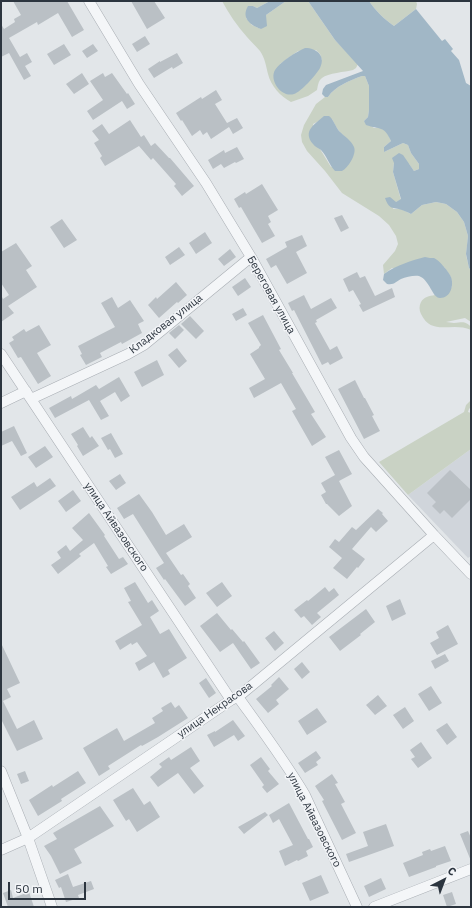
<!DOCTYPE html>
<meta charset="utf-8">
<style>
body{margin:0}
#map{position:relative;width:472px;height:908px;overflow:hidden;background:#e2e6e9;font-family:"IBM Plex Sans",sans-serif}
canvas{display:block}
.frame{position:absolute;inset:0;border:2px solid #2c353f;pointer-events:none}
.north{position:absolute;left:424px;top:860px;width:40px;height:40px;-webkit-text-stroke:3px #f2f4f7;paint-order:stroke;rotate:42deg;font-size:11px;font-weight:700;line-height:16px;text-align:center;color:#2c353f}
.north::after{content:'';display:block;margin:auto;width:14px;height:18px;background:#2c353f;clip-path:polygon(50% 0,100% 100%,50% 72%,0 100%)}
.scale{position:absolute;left:8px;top:882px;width:78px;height:18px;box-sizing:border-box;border:2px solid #2c353f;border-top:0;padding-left:5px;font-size:12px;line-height:14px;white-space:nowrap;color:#2c353f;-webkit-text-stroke:3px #f2f4f7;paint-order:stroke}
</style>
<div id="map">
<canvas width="472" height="908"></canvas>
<div class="frame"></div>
<div class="north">С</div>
<div class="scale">50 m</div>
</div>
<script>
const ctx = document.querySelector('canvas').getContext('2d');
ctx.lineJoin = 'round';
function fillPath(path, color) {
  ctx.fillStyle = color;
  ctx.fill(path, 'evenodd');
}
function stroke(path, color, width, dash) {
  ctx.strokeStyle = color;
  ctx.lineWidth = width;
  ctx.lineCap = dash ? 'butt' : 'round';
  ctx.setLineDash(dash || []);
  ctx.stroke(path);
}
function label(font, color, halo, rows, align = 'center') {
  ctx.font = font + ' "IBM Plex Sans",sans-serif';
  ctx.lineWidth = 3;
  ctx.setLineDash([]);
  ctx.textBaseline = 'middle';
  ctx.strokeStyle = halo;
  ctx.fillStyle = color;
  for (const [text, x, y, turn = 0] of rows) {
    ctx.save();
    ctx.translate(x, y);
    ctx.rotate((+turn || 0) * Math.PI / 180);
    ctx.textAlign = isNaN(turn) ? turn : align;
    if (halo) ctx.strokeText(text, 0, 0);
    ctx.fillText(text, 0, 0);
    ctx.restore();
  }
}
fillPath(new Path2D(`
 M 471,449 L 471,556 L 468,558 L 408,495 Z`), '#d0d5db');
fillPath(new Path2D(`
 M 222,1 L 270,1 L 257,8 L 253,6 L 246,18 L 252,25 L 261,29 L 266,15 L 286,1 L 308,1 L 335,40 L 358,64 L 356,68 L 353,70 C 345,72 328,73 322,78 C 318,81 318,86 317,90 L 308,96 L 291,102 C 280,96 271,86 268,74 C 266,66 265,58 260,51 C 256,46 251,42 247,37 C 237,26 229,14 222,1 ZM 316,50 L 320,54 L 322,60 L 280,64 L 298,51 Z
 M 369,1 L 416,1 L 417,4 L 416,9 L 394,26 C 384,19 376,11 369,1 Z
 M 362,76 L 365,76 L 369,86 L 369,110 L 368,117 L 364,121 L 374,128 L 381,128 L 387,132 L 391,141 L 384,147 L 384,152 L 403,143 L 408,145 L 411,153 L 419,164 L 419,169 L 414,171 L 409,164 L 394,163 L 393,172 L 401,200 L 396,202 L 393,209 L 401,209 L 411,214 L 422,205 L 436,202 L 446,204 L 457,212 L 464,222 L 468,236 L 466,255 L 469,268 L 471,270 L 471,322 L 465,318 L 446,322 C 449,322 451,323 454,323 C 462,323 464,320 471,327 L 471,330 C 452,321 432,337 421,314 C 419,310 419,306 421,302 C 424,297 429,296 435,295 L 438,297 L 452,287 L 451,277 L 444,267 L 392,268 L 384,274 L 383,265 L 395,251 L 398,244 L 396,236 L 389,225 L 379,216 L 342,193 L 325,171 L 307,151 L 302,142 L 301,135 L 304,125 L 316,104 L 325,97 L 328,97 C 335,86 351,80 362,76 ZM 332,119 C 334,123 336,127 339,131 C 345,138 354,143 354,153 L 331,167 L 320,149 L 313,124 L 319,121 Z
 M 471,400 L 471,407 L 469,409 L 468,412 L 471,413 L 471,449 L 408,495 L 379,462 L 464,412 L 466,405 Z`), '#c9d2c4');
fillPath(new Path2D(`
 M 270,1 L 286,1 L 266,15 L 267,26 L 261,29 C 250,25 241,18 248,6 L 253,6 L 257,8 Z
 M 308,1 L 369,1 C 376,11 384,19 394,26 L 416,9 L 442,41 L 445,39 L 453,49 L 451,51 L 459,60 L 466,83 L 471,86 L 471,270 L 469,268 L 466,254 L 468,236 L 464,222 L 457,212 L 446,204 L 436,202 L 422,205 L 411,214 C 409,213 405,211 402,210 C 393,207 389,210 385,198 L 390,197 L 396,202 L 401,199 L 393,172 L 394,163 L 392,158 L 399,153 L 403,155 L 414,171 L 419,169 L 419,164 L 411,153 L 408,145 L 403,143 L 384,152 L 384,147 L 391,141 C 384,125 380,130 366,125 L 364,121 L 368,117 L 369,110 L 369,86 L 365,76 L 362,76 C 351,80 335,86 328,97 L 325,97 L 322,94 L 323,89 L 326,85 L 363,71 L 335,40 Z
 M 305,48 C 317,48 326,56 320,68 C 316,75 301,92 294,94 C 281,98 269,80 275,70 C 280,62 296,52 305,48 Z
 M 324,116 L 329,116 C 334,120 335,126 339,131 C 344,136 351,140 354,147 C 357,154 348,168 342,171 C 341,171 336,171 335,171 C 329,165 327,156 321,150 C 319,148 315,147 313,144 C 302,131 315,124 324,116 Z
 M 425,257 C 428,258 432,258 434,258 C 439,260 449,272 451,277 C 454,285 451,298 440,298 C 432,298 430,280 419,276 C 414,275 406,277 401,279 C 395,282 395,285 387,284 L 383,280 L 384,274 C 397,265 410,261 425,257 Z`), '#a1b7c6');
fillPath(new Path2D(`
 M 13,1 L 67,1 L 84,30 L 72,37 L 58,13 L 38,25 L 37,22 L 9,38 L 20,57 L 27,53 L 32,62 L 25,66 L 31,76 L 24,80 L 9,53 L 1,57 L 1,24 L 4,29 L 15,22 L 14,19 L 21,15 Z
 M 131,1 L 154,1 L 165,18 L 147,29 Z
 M 145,36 L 150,44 L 137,52 L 132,44 Z
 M 64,44 L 71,55 L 54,65 L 47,54 Z
 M 93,44 L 98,51 L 87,58 L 82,51 Z
 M 177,53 L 183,63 L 173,69 L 172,67 L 154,78 L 148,69 L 160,61 L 160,62 Z
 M 82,73 L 89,84 L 74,94 L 66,84 Z
 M 103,73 L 105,77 L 112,73 L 127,94 L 128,93 L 135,104 L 127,109 L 122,101 L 93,120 L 87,111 L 103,100 L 90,81 Z
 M 216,90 L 222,100 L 215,104 L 227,123 L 237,118 L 243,128 L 233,134 L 229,127 L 211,139 L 207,132 L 203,135 L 200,130 L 192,136 L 182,120 L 181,121 L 176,113 L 201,97 L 202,99 Z
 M 130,120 L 141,137 L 144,135 L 151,146 L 155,143 L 169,158 L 170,158 L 194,186 L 182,196 L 174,186 L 176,184 L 153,158 L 151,160 L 139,146 L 105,166 L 100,158 L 102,156 L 94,143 L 99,140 L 92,131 L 102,124 L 109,134 Z
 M 237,147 L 244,159 L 236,163 L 235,162 L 224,168 L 221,164 L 213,169 L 208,160 L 224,150 L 225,153 Z
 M 262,184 L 278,210 L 268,216 L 271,222 L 268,224 L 275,236 L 262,243 L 241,207 L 239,208 L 234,199 L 245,192 L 246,194 Z
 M 342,215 L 349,228 L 341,232 L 334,218 Z
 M 62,219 L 77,240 L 64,248 L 50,227 Z
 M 205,232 L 212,243 L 196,254 L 189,243 Z
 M 302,235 L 307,246 L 296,252 L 307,273 L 287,284 L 276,265 L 271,268 L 266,259 L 287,247 L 285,242 Z
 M 16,243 L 32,266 L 26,270 L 37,287 L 8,306 L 14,313 L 1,322 L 1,295 L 3,299 L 9,295 L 1,283 L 1,252 Z
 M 179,247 L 185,255 L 170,265 L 165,257 Z
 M 230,249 L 236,257 L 224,266 L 218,259 Z
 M 357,272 L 360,278 L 365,276 L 375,296 L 392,288 L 395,297 L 363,312 L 359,305 L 361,304 L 353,290 L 349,292 L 343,279 Z
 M 245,278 L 251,287 L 238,296 L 232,287 Z
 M 176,282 L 187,295 L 178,303 L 177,302 L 159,318 L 148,305 L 156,297 L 157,299 Z
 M 304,295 L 311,309 L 331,298 L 337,308 L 316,320 L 317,322 L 315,323 L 330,350 L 337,346 L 343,358 L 330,365 L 328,362 L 322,365 L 294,310 L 292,311 L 288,303 Z
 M 112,297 L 118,308 L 130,300 L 144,321 L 138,324 L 142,333 L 122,344 L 121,342 L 100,353 L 102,357 L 86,365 L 80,355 L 82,354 L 78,346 L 115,327 L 101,303 Z
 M 243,308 L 247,315 L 236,321 L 232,314 Z
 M 263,315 L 281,349 L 279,350 L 293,373 L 292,373 L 315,412 L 311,414 L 326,437 L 312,446 L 292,411 L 296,409 L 281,383 L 254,398 L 249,388 L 265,379 L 250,354 L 259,348 L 259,347 L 261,345 L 248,323 Z
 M 190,316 L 204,331 L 196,339 L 181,324 Z
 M 39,325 L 51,345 L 37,353 L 51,376 L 38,384 L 21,357 L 18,358 L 9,343 L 14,340 L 12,337 L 24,329 L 26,332 Z
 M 179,325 L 184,330 L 175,339 L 169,333 Z
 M 177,348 L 187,361 L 179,368 L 168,355 Z
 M 157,360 L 164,375 L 142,387 L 134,372 Z
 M 119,377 L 130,396 L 121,402 L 115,392 L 100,401 L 109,416 L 101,420 L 89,400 L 55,418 L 49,408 L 71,396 L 72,399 L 96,385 L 99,389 Z
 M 355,380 L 364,398 L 365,398 L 374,415 L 372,416 L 380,431 L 364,439 L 338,389 Z
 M 14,426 L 27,453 L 21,456 L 12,441 L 1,446 L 1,432 Z
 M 83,427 L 90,438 L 92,436 L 99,446 L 83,456 L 77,446 L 78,445 L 71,434 Z
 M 111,433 L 123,454 L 115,458 L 110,449 L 108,450 L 101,438 Z
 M 45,446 L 53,457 L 36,468 L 28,457 Z
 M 339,450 L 352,474 L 339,481 L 352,506 L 339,516 L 327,504 L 326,504 L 321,495 L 326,492 L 321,483 L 335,475 L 325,457 Z
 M 450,470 L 471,490 L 471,499 L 452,518 L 444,510 L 440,514 L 432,506 L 436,502 L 427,493 Z
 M 120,474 L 126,483 L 116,490 L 109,481 Z
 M 50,478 L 56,486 L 20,510 L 11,497 L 34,482 L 37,487 Z
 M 73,490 L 81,501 L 66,512 L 58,501 Z
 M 139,494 L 152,512 L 166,535 L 184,524 L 192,537 L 166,553 L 181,575 L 183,574 L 190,584 L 188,586 L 196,598 L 185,606 L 165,579 L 164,580 L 156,568 L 164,563 L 133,514 L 124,519 L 117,508 Z
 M 378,509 L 383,513 L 382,514 L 388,521 L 376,532 L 371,527 L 352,549 L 365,559 L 358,568 L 357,567 L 347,579 L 333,568 L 342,558 L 329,547 L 335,539 L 339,542 L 352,527 L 356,530 Z
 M 89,513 L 105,535 L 104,536 L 119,559 L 123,557 L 128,564 L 111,574 L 106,567 L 108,566 L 94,543 L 79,554 L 81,556 L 58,574 L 51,565 L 61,558 L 57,552 L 66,545 L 70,551 L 83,540 L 72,528 Z
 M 135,582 L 148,603 L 152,600 L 159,611 L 150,617 L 160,634 L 169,629 L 187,658 L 168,670 L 170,674 L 163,678 L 154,662 L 139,671 L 135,663 L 147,656 L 137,642 L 132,645 L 131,643 L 120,650 L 115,641 L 142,625 L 128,602 L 131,601 L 124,588 Z
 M 222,582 L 232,596 L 217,607 L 206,593 Z
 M 325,587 L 329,592 L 334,588 L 339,595 L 317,613 L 321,617 L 312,625 L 304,616 L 301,618 L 294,610 L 307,600 L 308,601 Z
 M 400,599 L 406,614 L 392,621 L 386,606 Z
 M 366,609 L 375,622 L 360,634 L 361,635 L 340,651 L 329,637 Z
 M 217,613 L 231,630 L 232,629 L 243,642 L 244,641 L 260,663 L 251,669 L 233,643 L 220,652 L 200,626 Z
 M 448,625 L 458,644 L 437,655 L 430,643 L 439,638 L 436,632 Z
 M 274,631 L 284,643 L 275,651 L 265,638 Z
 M 1,643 L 20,683 L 7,689 L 11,697 L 3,701 L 17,729 L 34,720 L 43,739 L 17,751 L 1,719 Z
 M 445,654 L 449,661 L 435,669 L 431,661 Z
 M 302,662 L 310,672 L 302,679 L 294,669 Z
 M 279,677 L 289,689 L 276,700 L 279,704 L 268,713 L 256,699 L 272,686 L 271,685 Z
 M 206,678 L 216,693 L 209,698 L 199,683 Z
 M 431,686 L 442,703 L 429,711 L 418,694 Z
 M 378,695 L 387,706 L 375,715 L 366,705 Z
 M 171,702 L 175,708 L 179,705 L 188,718 L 158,737 L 142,746 L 141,745 L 108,766 L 110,769 L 99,776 L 83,748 L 117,728 L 124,741 L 155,723 L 152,718 L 163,711 L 161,708 Z
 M 405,707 L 414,721 L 403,729 L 393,715 Z
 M 317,708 L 327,722 L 307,735 L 298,721 Z
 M 233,720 L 245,736 L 238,741 L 234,735 L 214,747 L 207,735 L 215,731 L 215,732 Z
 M 447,723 L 457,737 L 447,745 L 436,730 Z
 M 421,742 L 432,758 L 418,768 L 411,759 L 415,757 L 410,750 Z
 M 191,747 L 200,761 L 190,768 L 204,786 L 194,794 L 178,773 L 158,787 L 150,777 L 162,767 L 159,764 L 169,757 L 171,760 Z
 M 316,751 L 321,758 L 316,762 L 318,765 L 305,773 L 298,763 Z
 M 261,757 L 270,769 L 268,771 L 279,784 L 267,793 L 262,787 L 264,785 L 250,765 Z
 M 25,771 L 29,781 L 21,784 L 17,774 Z
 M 78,771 L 86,783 L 61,799 L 62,801 L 38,816 L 29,800 L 52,785 L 53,787 Z
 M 332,774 L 338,783 L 335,784 L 345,802 L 341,804 L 356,833 L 342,840 L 322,801 L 324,800 L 315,786 Z
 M 133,788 L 144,805 L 150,801 L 160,817 L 137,832 L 129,819 L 126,821 L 113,800 Z
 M 289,803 L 308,839 L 309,839 L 313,847 L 306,851 L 308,856 L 298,861 L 297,860 L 285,866 L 279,851 L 293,845 L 279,819 L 273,823 L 269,815 Z
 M 100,806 L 114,826 L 74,849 L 82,863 L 60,874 L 51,856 L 44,846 L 57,839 L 53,833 Z
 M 265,812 L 268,815 L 244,834 L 238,827 Z
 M 386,824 L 394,846 L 349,862 L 346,854 L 368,846 L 363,832 Z
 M 468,831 L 471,838 L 471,861 L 460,834 Z
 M 445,846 L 451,861 L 436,866 L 436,867 L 409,877 L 403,863 L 423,855 L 422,852 L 430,849 L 431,851 Z
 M 68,874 L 73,887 L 91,881 L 94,889 L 78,895 L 79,898 L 66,902 L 61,887 L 59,888 L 55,880 Z
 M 321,875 L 329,893 L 310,901 L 302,883 Z
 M 381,878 L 386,889 L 369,897 L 364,886 Z
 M 11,890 L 13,898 L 29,892 L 34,907 L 8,907 L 3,893 Z
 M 452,892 L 456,904 L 447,907 L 443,895 Z`), '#bac0c5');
const minor = new Path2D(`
 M 89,1 L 139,84 L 206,183 L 251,257 L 351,438 L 364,457 L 434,535 L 471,574
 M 1,354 L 231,700
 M 31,399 L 128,354 L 144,345 L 251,257
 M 1,403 L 26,391
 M 238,697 C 261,729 285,761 305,795 L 357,907
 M 1,771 L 28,838 L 52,907
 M 1,850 L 28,838 L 231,700 L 238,697 L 434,535
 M 374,907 L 471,869`);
stroke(minor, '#a8adb3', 11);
stroke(minor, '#f4f6f8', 10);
label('11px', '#2c353f', '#f2f4f7', [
 ["Береговая улица",271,295,61],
 ["Кладковая улица",166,324,-38],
 ["улица Айвазовского",116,527,56],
 ["улица Некрасова",215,710,-35],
 ["улица Айвазовского",314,820,63]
]);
</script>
